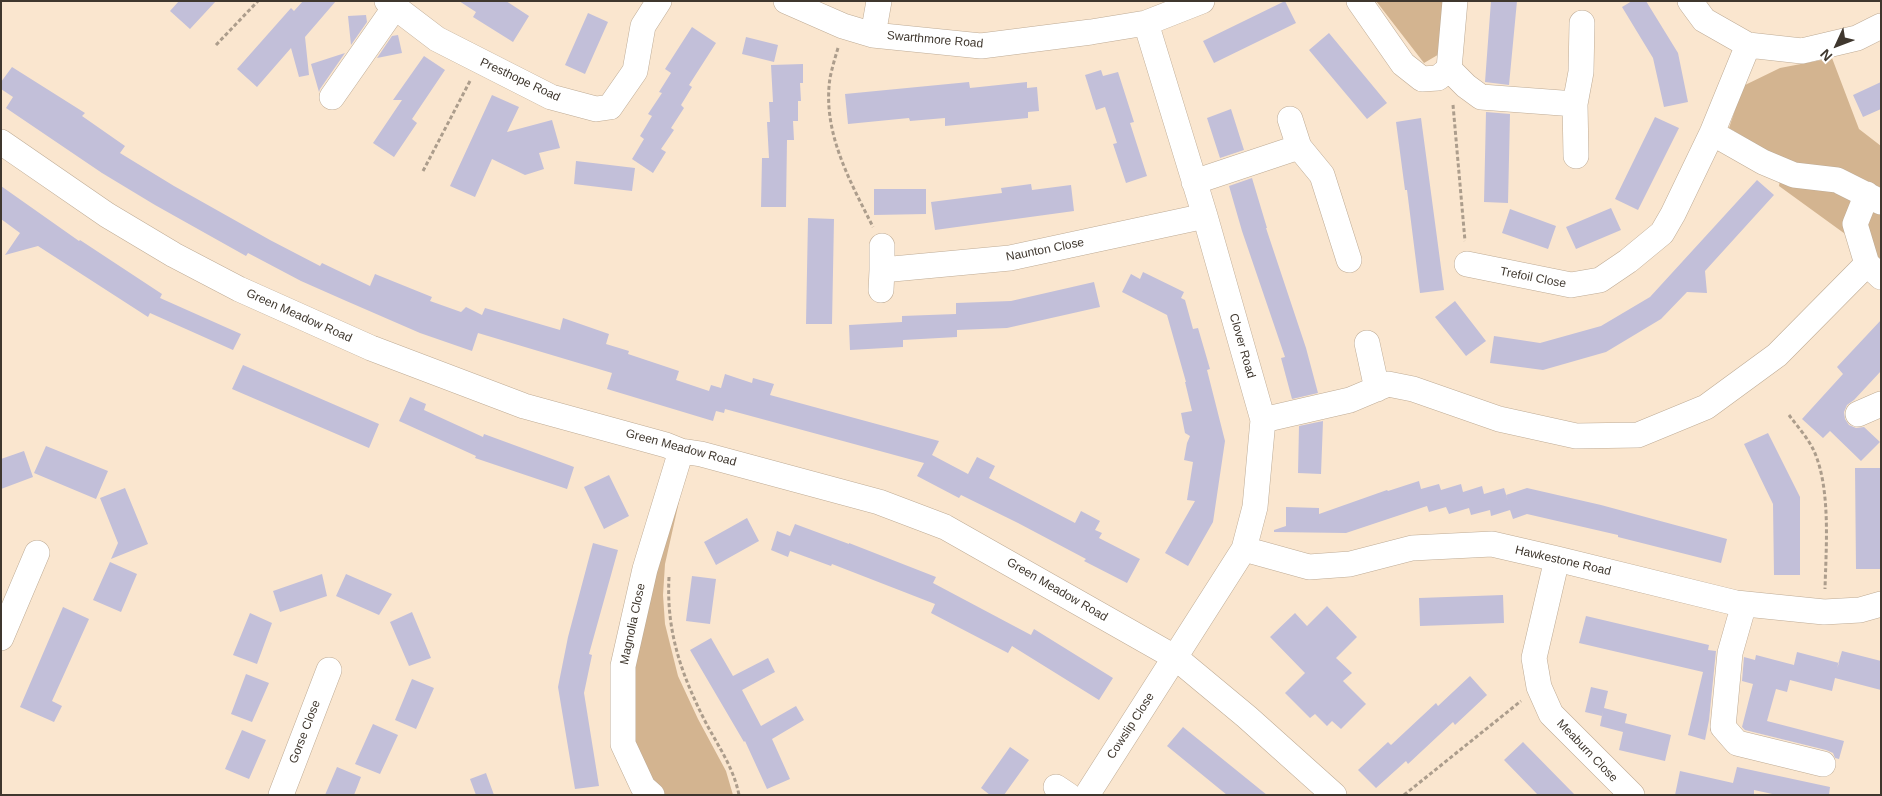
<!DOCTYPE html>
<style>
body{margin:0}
#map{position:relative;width:1882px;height:796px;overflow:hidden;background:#fae6cf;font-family:Helvetica,sans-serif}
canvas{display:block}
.frame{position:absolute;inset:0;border:2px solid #3f372e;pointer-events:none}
.north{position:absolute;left:1812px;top:20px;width:50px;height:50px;-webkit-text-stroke:4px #fff;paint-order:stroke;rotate:227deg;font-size:14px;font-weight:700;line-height:20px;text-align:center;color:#3f372e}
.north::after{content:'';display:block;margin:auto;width:18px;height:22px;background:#3f372e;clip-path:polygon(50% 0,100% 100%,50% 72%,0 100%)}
</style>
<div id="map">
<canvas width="1882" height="796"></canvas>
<div class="frame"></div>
<div class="north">N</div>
</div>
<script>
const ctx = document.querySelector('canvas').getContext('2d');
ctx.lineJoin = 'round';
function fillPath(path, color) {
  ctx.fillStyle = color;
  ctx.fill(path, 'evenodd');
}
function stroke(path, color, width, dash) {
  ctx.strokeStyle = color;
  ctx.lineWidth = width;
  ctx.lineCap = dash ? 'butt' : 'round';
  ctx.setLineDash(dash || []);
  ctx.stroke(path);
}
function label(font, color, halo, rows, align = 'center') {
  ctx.font = font + ' Helvetica,sans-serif';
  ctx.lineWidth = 5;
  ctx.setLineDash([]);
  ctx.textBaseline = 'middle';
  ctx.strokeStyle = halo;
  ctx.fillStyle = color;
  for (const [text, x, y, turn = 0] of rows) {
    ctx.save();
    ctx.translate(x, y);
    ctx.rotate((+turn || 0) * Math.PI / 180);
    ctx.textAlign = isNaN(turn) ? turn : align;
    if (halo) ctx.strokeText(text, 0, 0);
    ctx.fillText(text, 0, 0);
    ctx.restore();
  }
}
fillPath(new Path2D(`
 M 1376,1 L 1443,1 L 1441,53 L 1424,63 Z
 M 1832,58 L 1859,129 L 1881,146 L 1881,260 L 1779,186 L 1783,160 L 1729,128 L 1743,86 L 1780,68 Z
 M 687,466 L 665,564 L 663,595 L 665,624 L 678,676 L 698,719 L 726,771 L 733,795 L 661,795 L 628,740 L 628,666 Z`), '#d3b490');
fillPath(new Path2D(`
 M 179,1 L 216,1 L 190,29 L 170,11 Z
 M 303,1 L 336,1 L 305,37 L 309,75 L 299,77 L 291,48 L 257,87 L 237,69 L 291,8 L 294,11 Z
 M 459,1 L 506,1 L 529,16 L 513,42 L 473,17 L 476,12 Z
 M 1285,1 L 1296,23 L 1214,63 L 1203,41 Z
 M 1491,1 L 1517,1 L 1509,85 L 1485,82 Z
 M 1632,1 L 1646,1 L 1678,53 L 1688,102 L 1664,107 L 1653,58 L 1622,7 Z
 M 588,13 L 608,22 L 585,74 L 565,65 Z
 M 366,15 L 367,22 L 351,45 L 348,16 Z
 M 692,27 L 716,43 L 689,85 L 692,87 L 681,105 L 684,108 L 671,128 L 674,130 L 661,149 L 666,152 L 653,173 L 632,159 L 644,139 L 640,136 L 652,116 L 648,114 L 662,93 L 659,92 L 671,73 L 665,69 Z
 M 1329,33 L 1387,103 L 1367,119 L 1309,50 Z
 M 398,35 L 402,53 L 377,58 L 392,36 Z
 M 746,37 L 778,45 L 774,62 L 742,54 Z
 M 345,53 L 320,89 L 319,92 L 311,64 Z
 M 424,56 L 445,70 L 412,119 L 417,123 L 394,157 L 373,143 L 402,100 L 393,100 Z
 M 803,64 L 803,83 L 800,83 L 801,101 L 798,101 L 798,121 L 793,121 L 794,140 L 787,140 L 786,207 L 761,207 L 762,158 L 769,158 L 767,122 L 770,122 L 769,102 L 773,102 L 771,65 Z
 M 12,67 L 85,113 L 82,116 L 125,146 L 120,153 L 174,186 L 270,240 L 320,266 L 322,263 L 370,286 L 375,274 L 432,297 L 430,301 L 461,312 L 466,307 L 482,315 L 485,308 L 560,330 L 563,318 L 609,334 L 606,344 L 629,351 L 628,354 L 679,371 L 676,380 L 709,391 L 711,385 L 721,388 L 725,374 L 752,383 L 753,378 L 774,384 L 770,395 L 939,441 L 932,455 L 968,474 L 977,457 L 995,466 L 989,478 L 1075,523 L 1081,511 L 1100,521 L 1095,530 L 1102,533 L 1099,538 L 1140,559 L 1127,583 L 1084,561 L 1086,559 L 1018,523 L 961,495 L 959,498 L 917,476 L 924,463 L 725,409 L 724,413 L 716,411 L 713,421 L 607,389 L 612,373 L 478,333 L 472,351 L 420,333 L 344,300 L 301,281 L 248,253 L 246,256 L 155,205 L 102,173 L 6,108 L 13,97 L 1,89 L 1,82 Z
 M 1101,70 L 1103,76 L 1118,72 L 1134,122 L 1130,123 L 1147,176 L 1126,183 L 1113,144 L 1117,143 L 1105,107 L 1096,110 L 1085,75 Z
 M 969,82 L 970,88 L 1027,82 L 1027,88 L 1037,87 L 1039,111 L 1028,112 L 1028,118 L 945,126 L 945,118 L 910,121 L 909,118 L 848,124 L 845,94 Z
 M 1881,82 L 1881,109 L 1863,117 L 1853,95 Z
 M 492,95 L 519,107 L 507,132 L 552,120 L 560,148 L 539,153 L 544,169 L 525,175 L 492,159 L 475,197 L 450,186 Z
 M 1231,109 L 1244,150 L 1220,158 L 1207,118 Z
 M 1486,112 L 1510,114 L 1508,203 L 1484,202 Z
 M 1655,117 L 1679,128 L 1638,210 L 1615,199 Z
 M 1421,118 L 1444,290 L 1420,293 L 1407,190 L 1405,190 L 1396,122 Z
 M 576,161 L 635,168 L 632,191 L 574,184 Z
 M 1252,178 L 1267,228 L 1266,228 L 1306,348 L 1318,393 L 1292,399 L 1281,358 L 1285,357 L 1242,231 L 1229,186 Z
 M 1757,180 L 1774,195 L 1705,271 L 1707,293 L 1687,292 L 1661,319 L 1606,352 L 1543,370 L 1490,363 L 1494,336 L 1540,343 L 1601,326 L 1650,297 Z
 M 1031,184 L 1032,190 L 1071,185 L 1074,211 L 935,230 L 931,202 L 1002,193 L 1001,188 Z
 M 1,186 L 79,241 L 80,240 L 162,294 L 160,298 L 241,334 L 233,350 L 150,313 L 148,317 L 38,246 L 5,255 L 20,233 L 1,219 Z
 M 874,189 L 926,189 L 926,214 L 874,215 Z
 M 1611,208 L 1621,230 L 1576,249 L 1566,227 Z
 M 1510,209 L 1556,226 L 1548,249 L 1502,233 Z
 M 808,218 L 834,219 L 832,324 L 806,324 Z
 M 1143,272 L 1184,292 L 1181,298 L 1185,300 L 1193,329 L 1198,328 L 1210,369 L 1207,370 L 1225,441 L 1213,522 L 1188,566 L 1165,553 L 1195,501 L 1187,500 L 1193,462 L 1184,460 L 1187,443 L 1190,436 L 1185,433 L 1181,413 L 1192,411 L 1185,382 L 1186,382 L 1167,315 L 1122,292 L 1131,274 L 1140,279 Z
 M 1094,282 L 1100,307 L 1007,328 L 957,330 L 957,337 L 903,340 L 903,347 L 850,350 L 849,325 L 902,322 L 902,316 L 956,314 L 956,303 L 1011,301 Z
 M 1455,301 L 1486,341 L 1466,356 L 1435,317 Z
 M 1881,320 L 1881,371 L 1854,400 L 1847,405 L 1844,412 L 1845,419 L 1849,425 L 1856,428 L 1864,427 L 1880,442 L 1861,461 L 1830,431 L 1823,438 L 1802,419 L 1843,374 L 1837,367 Z
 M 243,365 L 379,424 L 369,448 L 232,389 Z
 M 410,397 L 426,404 L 424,410 L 483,437 L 484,434 L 574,467 L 567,489 L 475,458 L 476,456 L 399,421 Z
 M 1323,421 L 1321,474 L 1298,473 L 1299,426 Z
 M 1768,433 L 1800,497 L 1800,575 L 1774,575 L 1773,504 L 1744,444 Z
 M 46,446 L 108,471 L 96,499 L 34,473 Z
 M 24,451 L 33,477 L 1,489 L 1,459 Z
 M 1855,468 L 1881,468 L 1881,569 L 1856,569 Z
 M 609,475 L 629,516 L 604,529 L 584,487 Z
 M 1419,481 L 1421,489 L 1439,484 L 1441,490 L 1461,484 L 1463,492 L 1482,486 L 1484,494 L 1504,488 L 1508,501 L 1506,495 L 1527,488 L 1601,505 L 1727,539 L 1721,563 L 1618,537 L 1618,535 L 1527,514 L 1513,519 L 1510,510 L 1491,516 L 1490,510 L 1471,515 L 1469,508 L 1449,514 L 1446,507 L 1429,512 L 1427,506 L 1346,533 L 1274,532 L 1274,530 L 1286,526 L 1286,507 L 1319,508 L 1319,514 L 1387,490 L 1388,491 Z
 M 125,488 L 148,544 L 111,559 L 118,543 L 100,498 Z
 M 747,518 L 759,541 L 716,565 L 704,542 Z
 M 795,524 L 849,544 L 849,543 L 936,577 L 933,583 L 1031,635 L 1034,629 L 1113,678 L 1099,700 L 1012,646 L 1008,653 L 931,613 L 935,604 L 832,564 L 831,566 L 790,551 L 788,557 L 771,550 L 777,531 L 790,536 Z
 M 593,543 L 618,550 L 589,654 L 592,655 L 584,693 L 599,786 L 575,789 L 558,687 L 568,637 Z
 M 110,562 L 137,574 L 121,612 L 93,600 Z
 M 322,574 L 327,596 L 280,612 L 273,591 Z
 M 346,574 L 392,594 L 379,615 L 336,596 Z
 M 692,576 L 716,579 L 710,624 L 686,621 Z
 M 1503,595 L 1504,623 L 1420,626 L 1419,598 Z
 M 1327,606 L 1357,637 L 1336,658 L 1352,673 L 1343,681 L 1366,704 L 1341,729 L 1332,721 L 1327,726 L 1315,714 L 1310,718 L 1285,693 L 1305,673 L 1270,637 L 1295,613 L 1307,626 Z
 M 63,607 L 89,619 L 52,701 L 62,706 L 54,722 L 20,707 Z
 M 412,612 L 431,658 L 409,666 L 390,622 Z
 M 250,613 L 272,623 L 257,664 L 233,655 Z
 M 1586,616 L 1709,645 L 1708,650 L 1716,651 L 1709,720 L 1705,740 L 1688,735 L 1703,672 L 1579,643 Z
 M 711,638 L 733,676 L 768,658 L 775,672 L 742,690 L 761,726 L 796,706 L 804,720 L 772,739 L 790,779 L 767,789 L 745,741 L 744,742 L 690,650 Z
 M 1842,651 L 1881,661 L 1881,690 L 1835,678 L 1832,691 L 1790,680 L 1787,692 L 1776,689 L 1767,721 L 1844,741 L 1839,759 L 1835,758 L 1833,753 L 1826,750 L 1745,730 L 1742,727 L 1753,684 L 1742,681 L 1744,657 L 1755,660 L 1756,655 L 1794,665 L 1793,669 L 1797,652 L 1839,663 L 1837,668 Z
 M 246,674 L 269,683 L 252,722 L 231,714 Z
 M 1470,676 L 1487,695 L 1455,725 L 1453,722 L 1408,764 L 1406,761 L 1376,788 L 1358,770 L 1388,742 L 1391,745 L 1436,703 L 1438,706 Z
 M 412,679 L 434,688 L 416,729 L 395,720 Z
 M 1591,687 L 1608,691 L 1604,708 L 1627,714 L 1623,732 L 1600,726 L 1603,710 L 1602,716 L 1585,712 Z
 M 1625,723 L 1671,735 L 1665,761 L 1619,750 Z
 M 373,724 L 398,735 L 380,774 L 355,764 Z
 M 1183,727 L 1267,795 L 1227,795 L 1167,746 Z
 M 242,730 L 266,740 L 249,779 L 225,769 Z
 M 1523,742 L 1575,795 L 1538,795 L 1504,760 Z
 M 1010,747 L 1029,760 L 1004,795 L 990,795 L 981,788 Z
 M 337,767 L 361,777 L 354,795 L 325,795 Z
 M 1737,767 L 1830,787 L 1829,795 L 1777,795 L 1754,790 L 1754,795 L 1675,795 L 1680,771 L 1733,783 Z
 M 486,773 L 494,795 L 476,795 L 470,779 Z`), '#c2bfd9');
const minor = new Path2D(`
 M 387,1 L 437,39 L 551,97 L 596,109 L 610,107 L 635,71 L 643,26 L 659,1
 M 786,1 L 843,26 L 873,35 L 981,46 L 1091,32 L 1146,23 L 1202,1
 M 1359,1 L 1403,64 L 1422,79 L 1438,78 L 1449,69 L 1455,1
 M 1690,1 L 1704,20 L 1748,45 L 1802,51 L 1857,38 L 1881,26
 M 873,35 L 879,1
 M 1449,69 L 1466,86 L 1481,97 L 1575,104 L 1581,72 L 1582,23
 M 332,97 L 395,7
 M 1575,104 L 1576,156
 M 1290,119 L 1299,147 L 1322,175 L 1349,260
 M 1712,133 L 1763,162 L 1794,175 L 1837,180 L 1881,202
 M 1,142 L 107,215 L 174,255 L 239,289 L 371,348 L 524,406 L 666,445 L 681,451 L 701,454 L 879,502 L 945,527 L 1176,658 L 1247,717 L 1334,795
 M 1194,182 L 1299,147
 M 1867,194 L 1855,224 L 1867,264 L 1881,277
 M 882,246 L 882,270 L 1010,258 L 1205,216
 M 1467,264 L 1571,285 L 1600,280 L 1628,261 L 1662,233 L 1673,214 L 1712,133 L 1748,45
 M 881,290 L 882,270
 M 1367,343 L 1377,389
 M 1858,414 L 1881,404
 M 1263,420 L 1350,400 L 1388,384 L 1413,389 L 1499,419 L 1576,436 L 1638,435 L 1706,407 L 1777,355 L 1867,264
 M 1244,549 L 1309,567 L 1350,564 L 1412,548 L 1492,544 L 1557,559 L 1736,603 L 1824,612 L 1860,610 L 1881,604
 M 1557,559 L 1534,658 L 1539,687 L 1551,714 L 1632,795
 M 1744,604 L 1730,653 L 1723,727 L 1737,743 L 1823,764
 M 1,638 L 37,553
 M 1056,787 L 1068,795
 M 281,795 L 329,670
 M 652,795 L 643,787 L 623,744 L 623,666 L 645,569 L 681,451
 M 1087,795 L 1244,549 L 1255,507 L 1263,420 L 1205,216 L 1146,23`);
stroke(minor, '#beab95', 26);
stroke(new Path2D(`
 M 216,45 L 258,1
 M 838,48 C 835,58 832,68 830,78 C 822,132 850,181 873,227
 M 1453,105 L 1465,241
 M 423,171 L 470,81
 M 1789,415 C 1797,426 1808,438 1814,451 C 1831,489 1826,548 1825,589
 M 669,577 C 666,633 682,676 707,725 C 719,747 734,769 739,795
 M 1404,795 L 1521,701`), '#ac9d8c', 3, [4, 2.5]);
stroke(minor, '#fff', 25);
label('12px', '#3f372e', '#fff', [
 ["Swarthmore Road",935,40,5],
 ["Presthope Road",520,80,25],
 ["Naunton Close",1045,250,-11],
 ["Trefoil Close",1533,278,11],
 ["Green Meadow Road",299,316,24],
 ["Clover Road",1242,346,74],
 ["Green Meadow Road",681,448,15],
 ["Hawkestone Road",1563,561,13],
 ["Green Meadow Road",1057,590,30],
 ["Magnolia Close",633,624,-78],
 ["Cowslip Close",1131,726,-57],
 ["Gorse Close",305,732,-69],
 ["Meaburn Close",1587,751,46]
]);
</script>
